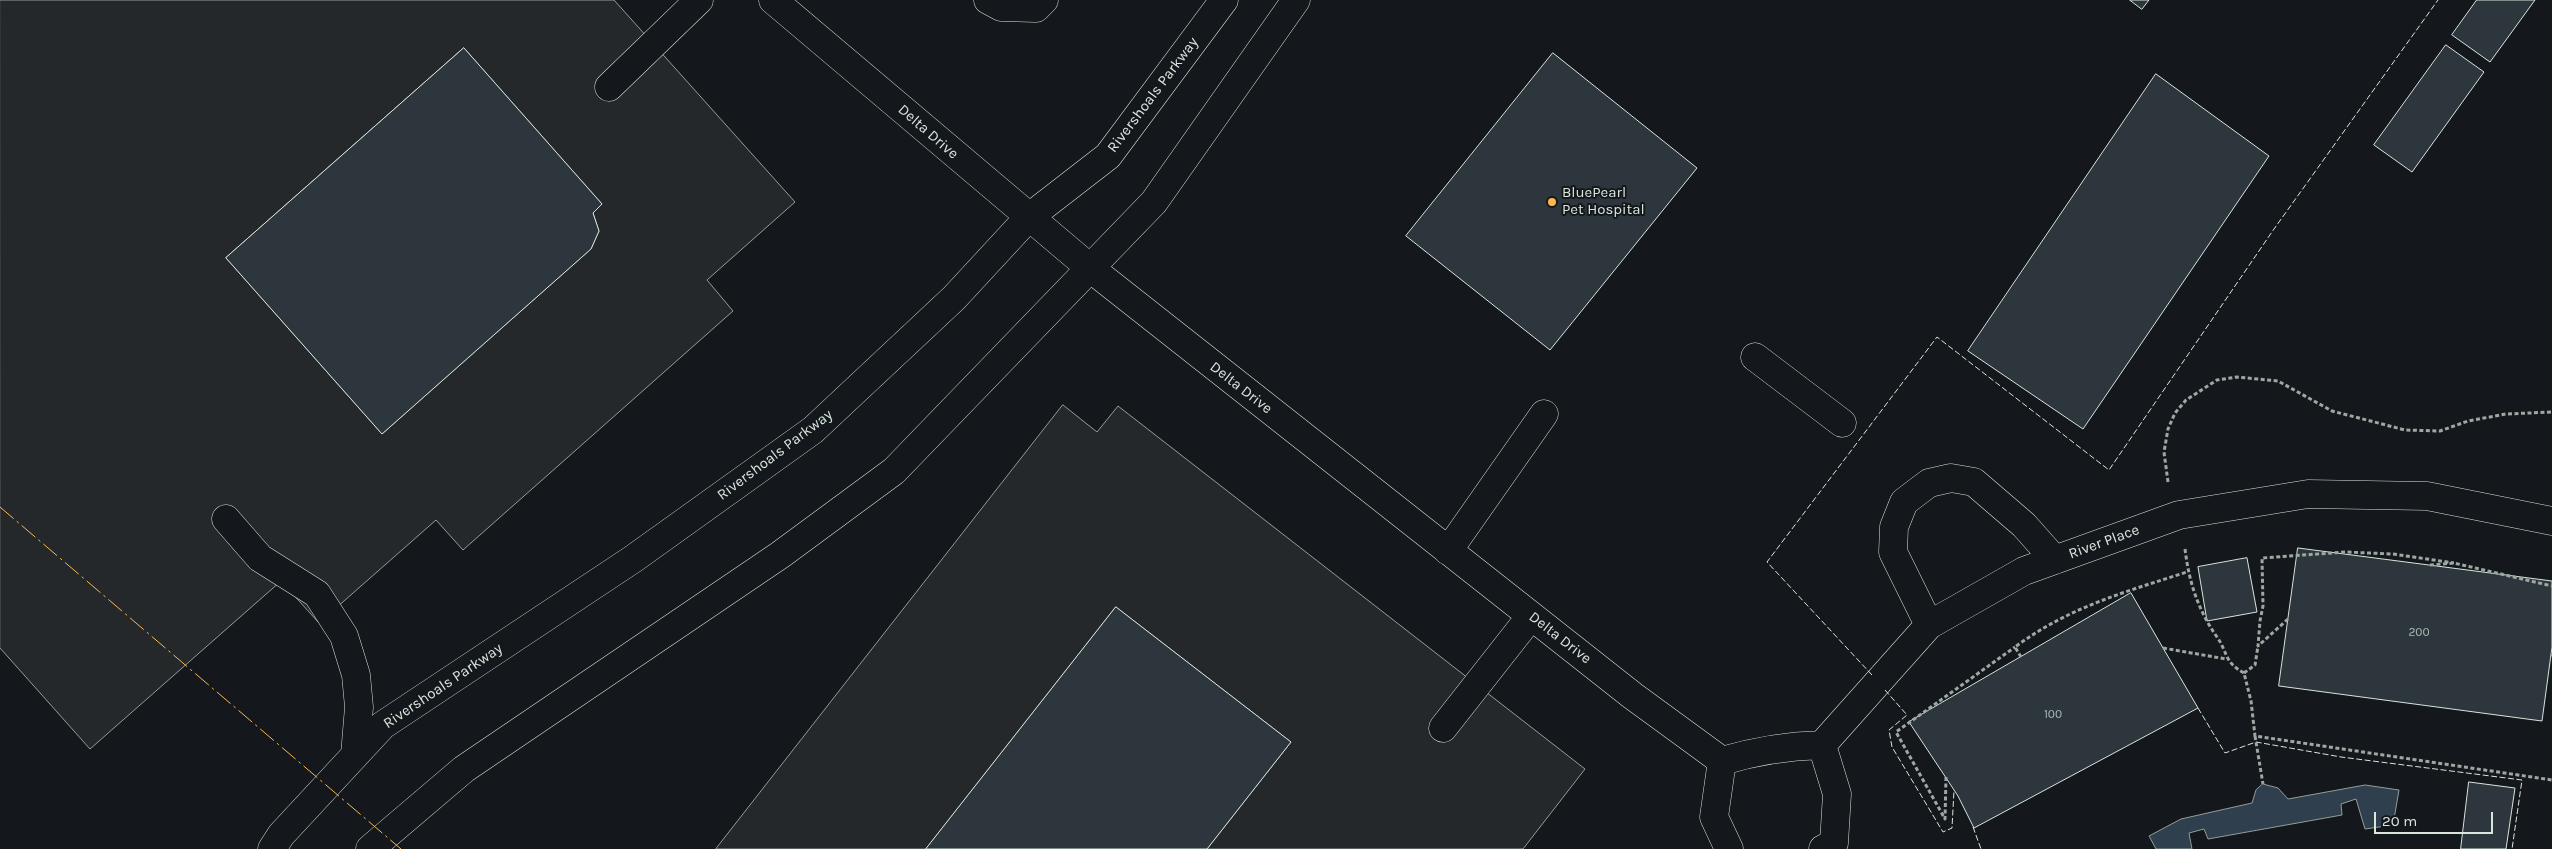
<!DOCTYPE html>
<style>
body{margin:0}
#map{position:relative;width:2552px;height:849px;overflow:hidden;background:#14181c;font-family:Karla,sans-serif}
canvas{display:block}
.scale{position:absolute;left:2374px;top:812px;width:119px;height:22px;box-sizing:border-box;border:2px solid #d8e6dc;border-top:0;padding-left:6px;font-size:15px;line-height:18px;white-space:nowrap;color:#d8e6dc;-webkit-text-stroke:4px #14181c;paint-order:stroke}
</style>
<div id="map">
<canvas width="2552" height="849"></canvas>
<div class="scale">20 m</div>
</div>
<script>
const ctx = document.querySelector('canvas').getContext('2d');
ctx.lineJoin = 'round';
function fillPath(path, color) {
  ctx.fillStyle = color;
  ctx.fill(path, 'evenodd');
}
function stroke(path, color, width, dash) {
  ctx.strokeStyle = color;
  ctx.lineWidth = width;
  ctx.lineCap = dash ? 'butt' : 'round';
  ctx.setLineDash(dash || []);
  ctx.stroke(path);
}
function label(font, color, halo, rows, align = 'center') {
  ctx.font = font + ' Karla,sans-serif';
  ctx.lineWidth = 4;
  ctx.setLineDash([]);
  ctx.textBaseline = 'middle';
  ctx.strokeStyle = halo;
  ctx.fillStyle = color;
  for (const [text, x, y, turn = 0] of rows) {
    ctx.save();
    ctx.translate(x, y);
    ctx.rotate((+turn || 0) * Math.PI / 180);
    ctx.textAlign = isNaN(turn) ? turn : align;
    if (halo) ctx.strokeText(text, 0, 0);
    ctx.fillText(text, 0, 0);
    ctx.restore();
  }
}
const parking = new Path2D(`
 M 0,0 L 614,0 L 795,202 L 707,280 L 733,311 L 463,550 L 436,520 L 319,623 L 281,581 L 90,749 L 0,648 ZM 464,48 L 602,204 L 593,213 L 599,231 L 591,249 L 382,434 L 226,258 Z
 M 1063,405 L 1097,432 L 1118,406 L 1585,769 L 1523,849 L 1207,849 L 1291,742 L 1116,607 L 926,849 L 716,849 Z`);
fillPath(parking, '#24282b');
stroke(parking, '#939e99', 1);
const water = new Path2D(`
 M 2263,784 L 2278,788 L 2288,799 L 2365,785 L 2399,790 L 2393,825 L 2365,829 L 2356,799 L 2341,804 L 2342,815 L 2208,839 L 2204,829 L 2189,833 L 2192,849 L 2156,849 L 2149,836 L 2181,819 L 2252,803 L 2256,790 Z`);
fillPath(water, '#2f3f4d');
stroke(water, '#939e99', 1);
const building = new Path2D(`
 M 2130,0 L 2149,0 L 2142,9 Z
 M 2477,0 L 2535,0 L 2490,62 L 2452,35 Z
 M 2446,45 L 2484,72 L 2412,172 L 2374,145 Z
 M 464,48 L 602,204 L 593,213 L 599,231 L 591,249 L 382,434 L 226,258 Z
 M 1553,53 L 1697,168 L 1550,350 L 1406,236 Z
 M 2156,74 L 2269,156 L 2083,429 L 1968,351 Z
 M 2298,548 L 2552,581 L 2552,647 L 2542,721 L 2279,686 Z
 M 2247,558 L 2257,612 L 2207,621 L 2198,567 Z
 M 2131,593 L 2198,708 L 1974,828 L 1958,796 L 1909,722 Z
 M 1116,607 L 1291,742 L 1207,849 L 926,849 Z
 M 2469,782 L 2515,788 L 2506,849 L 2461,849 Z`);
fillPath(building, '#2c363c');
stroke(building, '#d8e6dc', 1);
const minor = new Path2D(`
 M 773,0 L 1090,268 L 1633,696 L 1722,761
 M 988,0 L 1001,7 L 1036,8 L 1044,0
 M 609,87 L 699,0
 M 1755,357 L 1842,423
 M 226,519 L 260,558 L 317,594 L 344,636 L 356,675 L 359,707 L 355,755
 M 1448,551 L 1544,414
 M 1929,625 L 1893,552 L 1894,527 L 1904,502 L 1929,483 L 1951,478 L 1974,482 L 2024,525 L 2055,560
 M 1443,728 L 1531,616
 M 1822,745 L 1837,794 L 1834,843 L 1823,849
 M 1722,761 C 1755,751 1787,746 1822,745 L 1929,625 L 2024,571 L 2179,515 L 2308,494 L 2427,496 L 2552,521
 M 1722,761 L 1714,817 L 1729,849
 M 272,849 L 281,835 L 383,725 L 633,559 L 813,430 L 954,298 L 1028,218 L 1108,156 L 1224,0
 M 370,849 L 464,769 L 780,555 L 894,471 L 1154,202 L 1296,0`);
stroke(minor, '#d8e6dc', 29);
stroke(new Path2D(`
 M 2168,482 L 2164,452 L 2168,429 L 2175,413 L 2186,400 L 2217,380 L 2237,377 L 2278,381 L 2332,411 L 2405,430 L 2440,431 L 2468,421 L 2506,414 L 2552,412
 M 2185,549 C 2189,582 2198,610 2217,637 C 2228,653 2224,662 2244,673 L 2251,701 L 2255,736 L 2552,780
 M 2430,565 L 2454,563 L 2552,586
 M 2288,619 L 2258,646 L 2260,621 L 2263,606 L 2262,558 L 2345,552 L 2393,554 L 2454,563
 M 2163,648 L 2226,659
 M 2551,655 L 2552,655
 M 2021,657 L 2015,647 C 2069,607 2125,592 2187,572
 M 2244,673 L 2255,665 L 2258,646
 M 2255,736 L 2263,784
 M 1946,777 L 1945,819 L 1896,732 L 2015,647`), '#9da8a2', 3, [4, 2.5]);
stroke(minor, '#14181c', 28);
stroke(new Path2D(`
 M 1872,675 L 1767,562 L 1937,337 L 2109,470 L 2274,229 L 2438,0
 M 1885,690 L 1907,715 L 1889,730 L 1892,747 L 1943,832 L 1952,828 L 1954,790
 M 2198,708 L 2225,753 L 2256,742 L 2341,757 L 2522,780 L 2512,849
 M 1973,827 L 1981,849`), '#d8e6dc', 1, [6, 2.5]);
stroke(new Path2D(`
 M 0,507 L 401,849`), '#ffb74d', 1, [18, 4, 2.5, 4]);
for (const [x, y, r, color] of [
 [1552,202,5,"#ffb74d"]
]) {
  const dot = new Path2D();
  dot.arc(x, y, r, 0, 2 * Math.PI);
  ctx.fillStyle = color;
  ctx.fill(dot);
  stroke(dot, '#14181c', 2);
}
label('12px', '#adbab4', null, [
 ["200",2419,633],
 ["100",2053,715]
]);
label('15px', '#d8e6dc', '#14181c', [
 ["Rivershoals Parkway",1153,95,-53],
 ["Delta Drive",928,132,41],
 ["Delta Drive",1241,388,38],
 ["Rivershoals Parkway",775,455,-37],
 ["River Place",2104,542,-20],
 ["Delta Drive",1560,638,38],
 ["Rivershoals Parkway",443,686,-34]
]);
label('15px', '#d8e6dc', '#14181c', [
 ["BluePearl",1562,193],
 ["Pet Hospital",1562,210]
], 'left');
</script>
